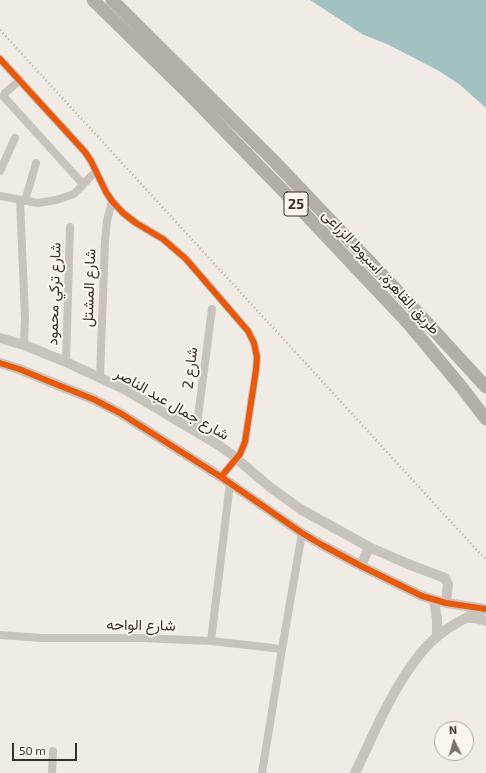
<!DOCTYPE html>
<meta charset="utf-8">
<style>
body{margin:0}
#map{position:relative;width:486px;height:773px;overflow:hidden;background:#f0ebe5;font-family:"Exo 2",sans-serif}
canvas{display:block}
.north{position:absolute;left:434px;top:721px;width:40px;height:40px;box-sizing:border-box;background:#fbf5ee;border:1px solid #aea6a0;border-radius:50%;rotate:355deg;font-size:11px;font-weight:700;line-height:16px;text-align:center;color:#3b302b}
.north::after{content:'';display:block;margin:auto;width:14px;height:18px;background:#7a716c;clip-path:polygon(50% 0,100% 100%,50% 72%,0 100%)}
.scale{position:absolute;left:12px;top:743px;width:65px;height:18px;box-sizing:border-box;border:2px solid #3b302b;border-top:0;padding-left:5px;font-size:12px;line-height:14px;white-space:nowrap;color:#3b302b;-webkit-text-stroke:3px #fbf5ee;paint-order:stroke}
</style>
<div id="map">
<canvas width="486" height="773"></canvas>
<div class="north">N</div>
<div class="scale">50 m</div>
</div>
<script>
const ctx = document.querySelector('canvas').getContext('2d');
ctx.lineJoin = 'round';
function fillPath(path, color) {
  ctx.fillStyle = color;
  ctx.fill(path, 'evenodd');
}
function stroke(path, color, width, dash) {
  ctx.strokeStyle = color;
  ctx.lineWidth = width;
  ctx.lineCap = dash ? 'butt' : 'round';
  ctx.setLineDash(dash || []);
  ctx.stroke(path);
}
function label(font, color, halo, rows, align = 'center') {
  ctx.font = font + ' "Exo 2",Vazirmatn,sans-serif';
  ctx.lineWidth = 4;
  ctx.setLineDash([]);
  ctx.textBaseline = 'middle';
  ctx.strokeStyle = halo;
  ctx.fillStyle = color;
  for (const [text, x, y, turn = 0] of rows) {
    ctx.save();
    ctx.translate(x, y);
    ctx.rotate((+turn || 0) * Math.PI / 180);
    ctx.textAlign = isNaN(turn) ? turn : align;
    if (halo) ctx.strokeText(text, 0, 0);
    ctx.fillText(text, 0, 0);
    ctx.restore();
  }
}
fillPath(new Path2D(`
 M 310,0 L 486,0 L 486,108 L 459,84 L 439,71 L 389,45 L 362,34 Z`), '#a1c2c1');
stroke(new Path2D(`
 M 0,59 L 85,152 L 91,161 L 106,192 L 112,201 L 123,213 L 136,223 L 163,239 L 186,259 L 248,331 L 254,343 L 257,357 L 256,370 L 245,442 L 240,454 L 221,477
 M 20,80 L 5,93 L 4,95 L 4,97 L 83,184
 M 0,171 L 15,138
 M 0,196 L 38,203 L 56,200 L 74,194 L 96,171
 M 20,200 L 25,318 L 24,345
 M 25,201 L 36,163
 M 66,362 L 70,227
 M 100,377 L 105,241 L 107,221 L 112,201
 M 196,432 L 212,309
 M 0,635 L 41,638 L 141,638 L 211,641 L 282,649
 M 211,641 L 230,483
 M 52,773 L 53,751
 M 262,773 L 282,649 L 302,533`), '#c9c3be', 8);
stroke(new Path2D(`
 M 0,338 L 24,345 L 66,362 L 126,390 L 220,446 L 231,454 L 271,488 L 302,510 L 369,547 L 408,564 L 445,578 L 448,584 L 446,603
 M 0,363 L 19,369 L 58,385 L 93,399 L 120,413 L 221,477 L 302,533 L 322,545 L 361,566 L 422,596 L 446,603 L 486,609
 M 361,566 L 369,547
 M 434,600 L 437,619 L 437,637
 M 466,618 L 474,618 L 486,621
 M 355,773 C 374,734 390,693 417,658 C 423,650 430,642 438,636 C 452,624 468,616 485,609`), '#c9c3be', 10);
stroke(new Path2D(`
 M 93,0 L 187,92 L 292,200 L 408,323 L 459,384 L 486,419
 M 112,0 L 274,161 L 407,301 L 486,387`), '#b4aea8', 13);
stroke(new Path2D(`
 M 0,30 L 486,560`), '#b1aca8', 2.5, [1, 3]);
stroke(new Path2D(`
 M 0,59 L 85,152 L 91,161 L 106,192 L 112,201 L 123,213 L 136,223 L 163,239 L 186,259 L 248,331 L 254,343 L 257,357 L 256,370 L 245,442 L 240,454 L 221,477
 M 0,363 L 19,369 L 58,385 L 93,399 L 120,413 L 221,477 L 302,533 L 322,545 L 361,566 L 422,596 L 446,603 L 486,609`), '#e8590c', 6);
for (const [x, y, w] of [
 [296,204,24]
]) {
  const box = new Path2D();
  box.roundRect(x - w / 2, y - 12, w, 24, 3);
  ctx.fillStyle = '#fbf5ee';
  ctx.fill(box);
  stroke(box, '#3b302b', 1);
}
label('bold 14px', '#3b302b', null, [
 ["25",296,204]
]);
label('15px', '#3b302b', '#fbf5ee', [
 ["طريق القاهرة, اسيوط الزراعى",381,272,47],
 ["شارع المشتل",89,288,-88],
 ["شارع تركي محمود",54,294,-88],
 ["شارع 2",190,368,-83],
 ["شارع جمال عبد الناصر",172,404,30],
 ["شارع الواحه",141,625,1]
]);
</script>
